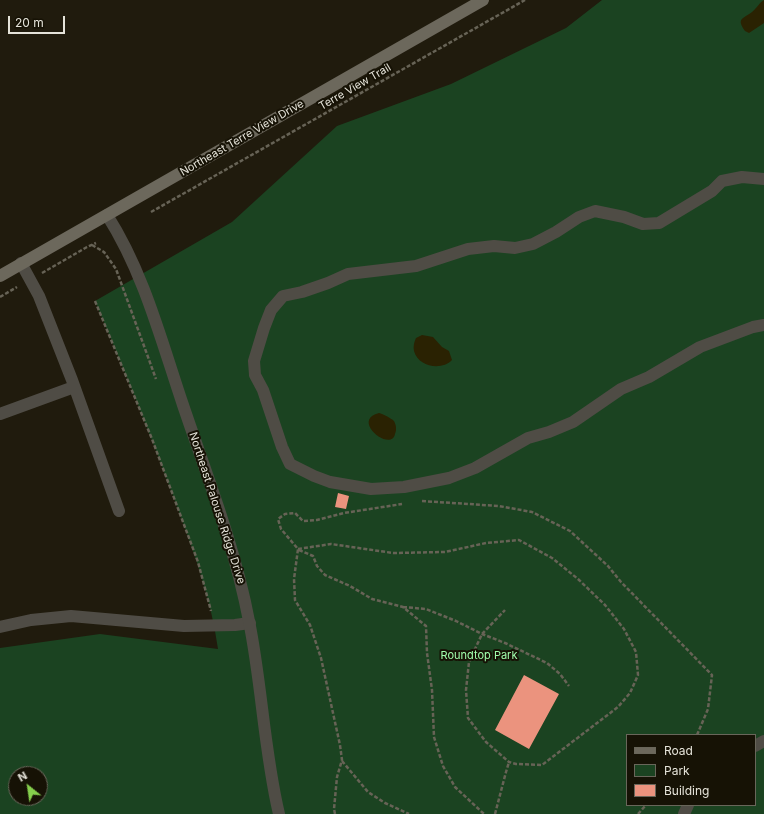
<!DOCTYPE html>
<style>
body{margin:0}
#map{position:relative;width:764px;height:814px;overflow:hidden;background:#201b0d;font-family:Inter,sans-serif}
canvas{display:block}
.legend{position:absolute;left:626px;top:734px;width:130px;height:72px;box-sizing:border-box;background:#161205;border:1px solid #69665a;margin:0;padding:5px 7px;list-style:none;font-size:12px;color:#e5e3d9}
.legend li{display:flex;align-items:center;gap:8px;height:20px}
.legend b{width:20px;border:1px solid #69665a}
.north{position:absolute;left:8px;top:766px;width:40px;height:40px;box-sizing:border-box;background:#161205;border:1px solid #69665a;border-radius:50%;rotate:330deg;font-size:11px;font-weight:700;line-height:16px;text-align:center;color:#e5e3d9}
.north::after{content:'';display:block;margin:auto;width:14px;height:18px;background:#85cf4c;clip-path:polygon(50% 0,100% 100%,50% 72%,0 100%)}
.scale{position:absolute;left:8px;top:16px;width:57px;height:18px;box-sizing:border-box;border:2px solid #e5e3d9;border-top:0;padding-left:5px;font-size:12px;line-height:14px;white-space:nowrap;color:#e5e3d9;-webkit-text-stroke:3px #161205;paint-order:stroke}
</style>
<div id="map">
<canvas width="764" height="814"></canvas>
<ul class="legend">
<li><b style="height:5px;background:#6c685c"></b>Road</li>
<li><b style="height:11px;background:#1b4321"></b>Park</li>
<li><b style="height:11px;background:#eb937e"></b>Building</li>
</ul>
<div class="north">N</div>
<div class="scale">20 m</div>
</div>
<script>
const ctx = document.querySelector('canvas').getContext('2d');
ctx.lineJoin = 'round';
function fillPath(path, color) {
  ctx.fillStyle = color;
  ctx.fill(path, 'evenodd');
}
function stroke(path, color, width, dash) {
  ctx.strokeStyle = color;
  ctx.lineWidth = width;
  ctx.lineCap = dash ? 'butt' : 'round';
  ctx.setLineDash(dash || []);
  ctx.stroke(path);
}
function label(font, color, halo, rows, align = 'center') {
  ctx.font = font + ' Inter,sans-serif';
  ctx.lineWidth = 4;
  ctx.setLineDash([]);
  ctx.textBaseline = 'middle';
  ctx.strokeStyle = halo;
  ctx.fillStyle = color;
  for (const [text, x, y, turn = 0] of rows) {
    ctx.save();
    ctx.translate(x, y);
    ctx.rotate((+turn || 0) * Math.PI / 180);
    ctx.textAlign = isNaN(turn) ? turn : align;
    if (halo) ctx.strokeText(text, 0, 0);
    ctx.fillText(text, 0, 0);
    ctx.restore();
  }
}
fillPath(new Path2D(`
 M 602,0 L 764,0 L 764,814 L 0,814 L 0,648 L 100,634 L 218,649 C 211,598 193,549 175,501 C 150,433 123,367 95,301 L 232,222 L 337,126 L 451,84 L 566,28 ZM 627,735 L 755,735 L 755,805 L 627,805 ZM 16,774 L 40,774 L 40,798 L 16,798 Z`), '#1b4321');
fillPath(new Path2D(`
 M 764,0 L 764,23 L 749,33 L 745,31 C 736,18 743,19 752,12 C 757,8 759,3 764,0 Z
 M 422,335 L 433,337 L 442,347 L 449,351 L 452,360 C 442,371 418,367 414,351 C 413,347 414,342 416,338 Z
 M 379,413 C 383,414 391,418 394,421 C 396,425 397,429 395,434 C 391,453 350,420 379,413 Z`), '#2a2202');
fillPath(new Path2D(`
 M 338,493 L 349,496 L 346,509 L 335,507 Z
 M 524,675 L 559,694 L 529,749 L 495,730 Z`), '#eb937e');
stroke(new Path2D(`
 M 151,212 L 525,0
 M 92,245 L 104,252 L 116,269 L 156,379
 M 42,273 L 87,247 L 96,243
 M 0,297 L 17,287
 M 95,301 L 152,439 L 198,562 L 211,611
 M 422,501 L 499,506 L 532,512 L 570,531 L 608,566 L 621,582 L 712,675 L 708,709 L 697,735
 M 298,549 L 331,544 L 393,553 L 445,552 L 486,543 L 519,540 L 552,558 L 578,579 L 605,605 L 624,629 L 636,652 L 638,675 L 630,693 L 618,707 L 542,765 L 516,764 L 509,762 L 486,742 L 468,718 L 466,690 L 469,662 L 482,634 L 505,610
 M 299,550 L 313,556 L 317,566 L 325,575 L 350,586 L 372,599 L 403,607 L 426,626 L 427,653 L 432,690 L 434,737 L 443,766 L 455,787 L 484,814
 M 403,607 L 426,609 L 456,621 L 482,634 L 505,643 L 547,663 L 560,674 L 569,686
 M 342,761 L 368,792 L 385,803 L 409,814
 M 335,814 L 334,809 L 337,777 L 342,760 L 340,745 L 321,658 L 310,625 L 295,600 L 294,579 L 298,549 L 281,529 L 278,519 L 285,514 L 295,513 L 303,521 L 317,520 L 344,513 L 402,504
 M 495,814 L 506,772 L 509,762
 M 638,814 L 646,805`), '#676356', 2.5, [4, 2]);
stroke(new Path2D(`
 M 764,179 L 742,177 L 722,181 L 712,191 L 659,223 L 643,224 L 624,217 L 595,211 L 579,217 L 556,232 L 533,244 L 515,248 L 494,246 L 468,249 L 416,266 L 348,274 L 328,283 L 302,292 L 283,296 L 271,310 L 264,328 L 254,361 L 255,375 L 263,390 L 282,447 L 290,464 L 314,476 L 330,482 L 371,489 L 404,487 L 449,478 L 475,468 L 528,438 L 549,432 L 573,422 L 621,389 L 649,377 L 700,347 L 753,327 L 764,325
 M 21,263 L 39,296 L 72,380 L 119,511
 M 0,414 L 74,387
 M 0,627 L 31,620 L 71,616 L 184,626 L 235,625 L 250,623
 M 755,746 L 764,741
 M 684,814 L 688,805`), '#4f4c45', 12);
stroke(new Path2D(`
 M 107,215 C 144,273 161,340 183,405 C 207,476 235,547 249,621 C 262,685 264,751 279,814`), '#4f4c45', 12);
stroke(new Path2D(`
 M 0,276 L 483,0`), '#6c685c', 12);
label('11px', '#e5e3d9', '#161205', [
 ["Terre View Trail",355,87,-30],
 ["Northeast Terre View Drive",242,138,-30],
 ["Northeast Palouse Ridge Drive",217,508,72]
]);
label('11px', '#a0fdac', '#161205', [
 ["Roundtop Park",479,656]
]);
</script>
